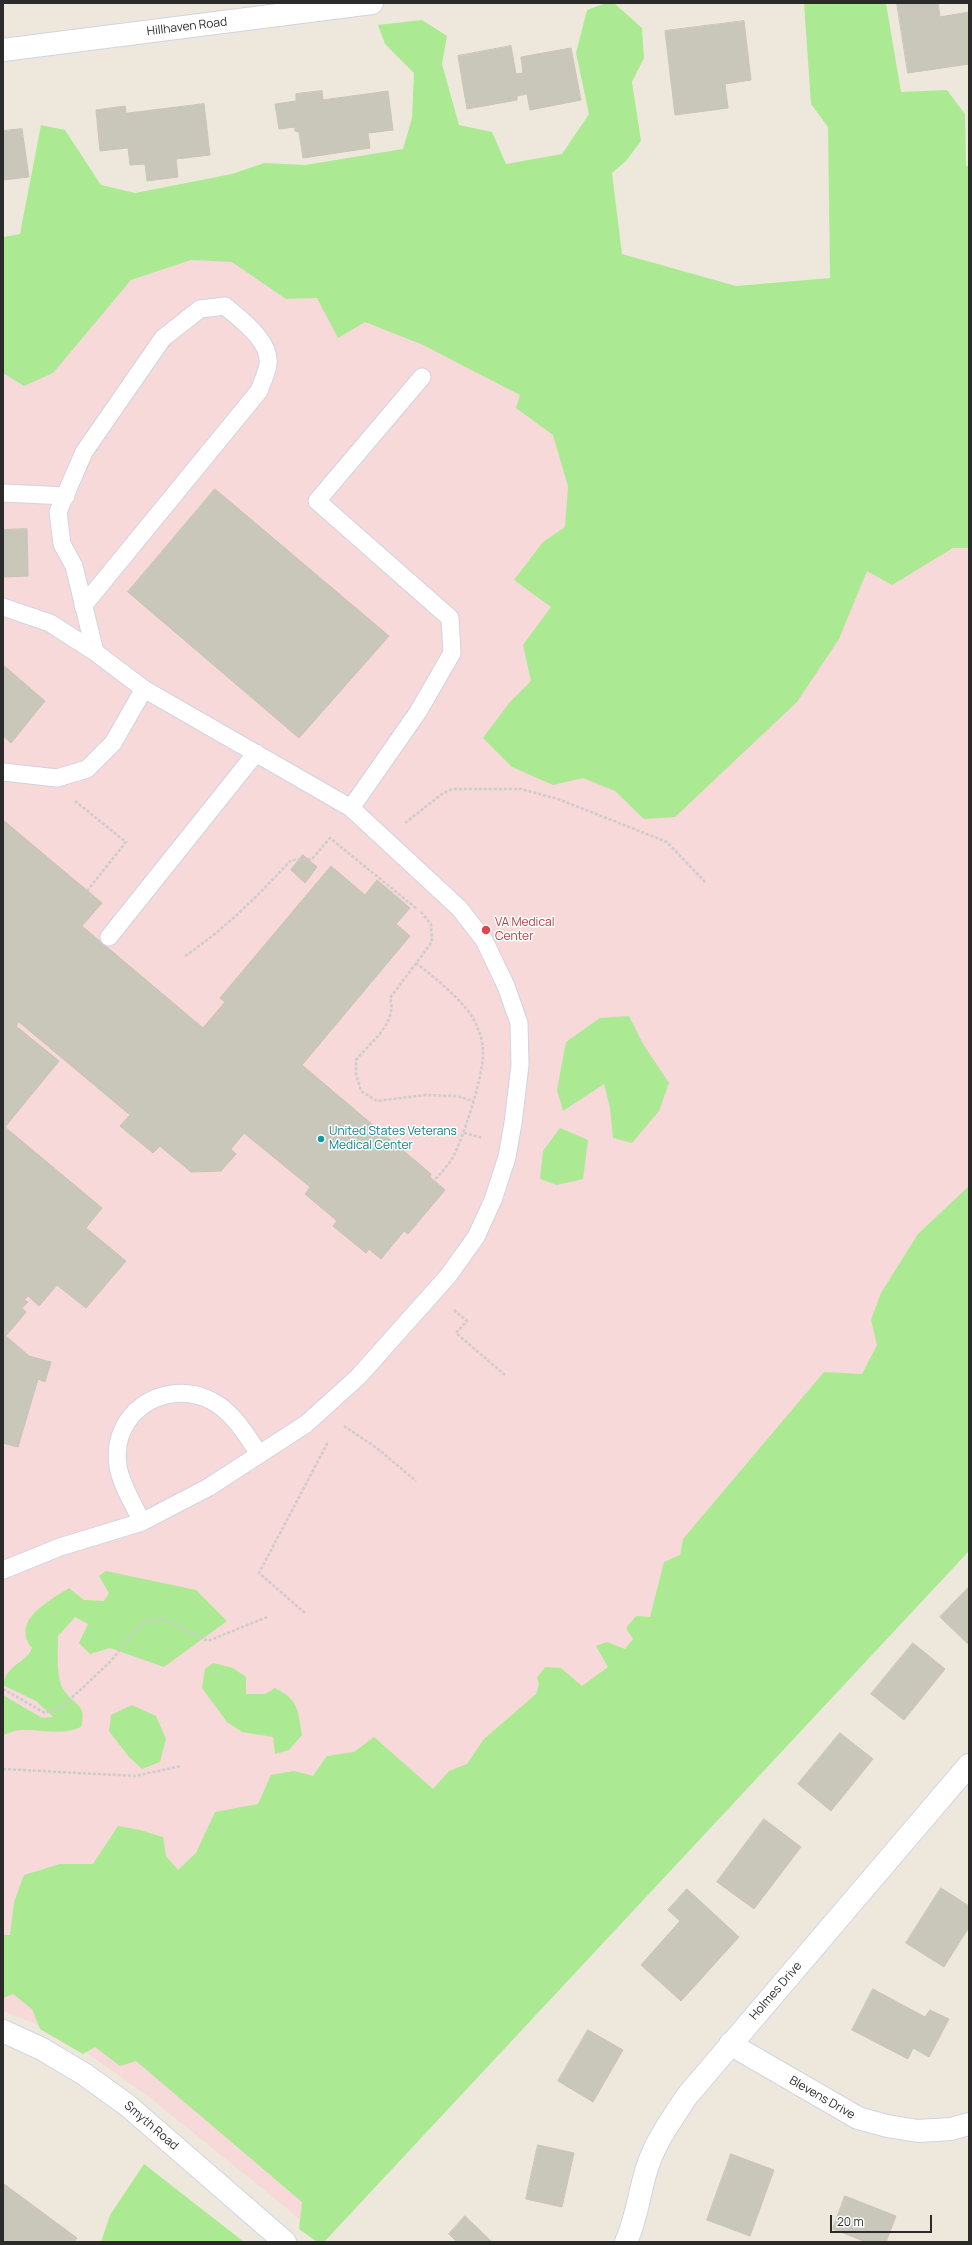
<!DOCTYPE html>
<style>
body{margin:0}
#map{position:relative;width:972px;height:2245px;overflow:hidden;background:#eee8dc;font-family:Manrope,sans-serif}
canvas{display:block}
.frame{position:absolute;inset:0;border:4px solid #2b2b2b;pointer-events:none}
.scale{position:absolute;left:830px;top:2215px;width:102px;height:18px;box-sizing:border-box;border:2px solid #2b2b2b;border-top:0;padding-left:5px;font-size:12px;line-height:14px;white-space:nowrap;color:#2b2b2b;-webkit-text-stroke:3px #fff;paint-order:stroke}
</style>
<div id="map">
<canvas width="972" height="2245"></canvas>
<div class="frame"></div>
<div class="scale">20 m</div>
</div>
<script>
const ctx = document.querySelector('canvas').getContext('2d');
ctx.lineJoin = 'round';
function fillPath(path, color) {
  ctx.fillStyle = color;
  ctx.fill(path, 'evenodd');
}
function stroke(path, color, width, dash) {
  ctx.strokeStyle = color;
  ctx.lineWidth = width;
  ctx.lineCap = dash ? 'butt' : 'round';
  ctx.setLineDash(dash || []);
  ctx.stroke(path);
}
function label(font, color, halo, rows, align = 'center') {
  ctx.font = font + ' Manrope,sans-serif';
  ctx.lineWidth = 3;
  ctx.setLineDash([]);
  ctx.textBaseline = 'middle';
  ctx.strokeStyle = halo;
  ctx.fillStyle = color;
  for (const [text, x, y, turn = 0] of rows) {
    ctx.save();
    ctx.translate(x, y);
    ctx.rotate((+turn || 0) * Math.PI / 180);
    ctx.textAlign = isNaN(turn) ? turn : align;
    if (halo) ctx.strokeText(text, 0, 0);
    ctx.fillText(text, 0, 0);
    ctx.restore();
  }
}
fillPath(new Path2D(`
 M 3,246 L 616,261 L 714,315 L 969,306 L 969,1544 L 317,2233 L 148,2096 L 57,2032 L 3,2011 Z`), '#f6d9d8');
fillPath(new Path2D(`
 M 606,3 L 614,3 L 642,28 L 644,58 L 632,82 L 641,141 L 626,161 L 612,173 L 622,254 L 736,286 L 830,278 L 828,127 L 811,104 L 804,3 L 886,3 L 901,92 L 947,90 L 965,114 L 966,166 L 969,166 L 969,548 L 953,548 L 892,585 L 867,571 L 839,639 L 797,702 L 675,817 L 644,819 L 615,791 L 583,778 L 553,785 L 512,767 L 483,738 L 510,702 L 531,681 L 523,645 L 551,607 L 514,580 L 543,542 L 565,527 L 568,486 L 553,435 L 516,408 L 520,395 L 421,344 L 365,322 L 338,338 L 317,298 L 286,299 L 232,262 L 191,260 L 131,280 L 53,373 L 24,386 L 3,373 L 3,237 L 20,234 L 41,125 L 65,130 L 101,185 L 135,193 L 232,174 L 264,163 L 305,165 L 403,149 L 412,118 L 414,73 L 385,44 L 378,25 L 422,20 L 447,36 L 442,64 L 459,125 L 492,132 L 506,164 L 562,154 L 589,114 L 576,53 L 587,10 Z
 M 629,1016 L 643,1044 L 669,1083 L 659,1111 L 632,1143 L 613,1138 L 610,1108 L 604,1084 L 563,1111 L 557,1090 L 566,1042 L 600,1018 Z
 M 560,1128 L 588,1140 L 583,1179 L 557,1185 L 540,1179 L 543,1151 Z
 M 969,1186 L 969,1551 L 324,2242 L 317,2242 L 299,2229 L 302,2202 L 136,2061 L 120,2066 L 95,2047 L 83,2054 L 40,2029 L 32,2009 L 13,1994 L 3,1998 L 3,1935 L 10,1935 L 14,1902 L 24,1875 L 60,1864 L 93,1864 L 118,1826 L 140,1830 L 163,1837 L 166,1856 L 178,1870 L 196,1853 L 215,1812 L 258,1804 L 271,1775 L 294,1771 L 313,1776 L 327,1756 L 354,1752 L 374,1737 L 433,1789 L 449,1771 L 467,1764 L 484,1739 L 536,1694 L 539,1684 L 537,1678 L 545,1667 L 561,1668 L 582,1686 L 608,1667 L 596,1646 L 607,1642 L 625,1649 L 633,1639 L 626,1628 L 636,1616 L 650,1617 L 664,1562 L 680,1555 L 683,1539 L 824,1372 L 862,1374 L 877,1345 L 871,1320 L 881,1293 L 918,1234 Z
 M 106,1571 L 196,1590 L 227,1621 L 164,1667 L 110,1648 L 90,1654 L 79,1643 L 88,1624 L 75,1617 L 58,1636 C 58,1650 56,1677 63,1689 C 73,1705 88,1704 81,1727 C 61,1736 43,1729 21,1730 C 15,1730 9,1733 3,1735 L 3,1695 L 42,1718 L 53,1717 L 36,1701 L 3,1685 C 7,1663 26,1664 32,1648 C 10,1621 49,1601 69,1588 L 84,1600 L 104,1601 L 109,1593 L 99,1576 Z
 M 213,1663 L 233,1668 L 246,1677 L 246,1694 L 265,1694 L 275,1688 C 299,1700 298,1711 302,1735 L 289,1750 L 275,1754 L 273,1737 L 242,1732 L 227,1722 L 202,1688 L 205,1669 Z
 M 132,1705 L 156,1716 L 166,1739 L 160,1762 L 142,1769 L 129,1757 L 109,1731 L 111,1715 Z
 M 144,2164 L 244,2242 L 101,2242 L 110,2215 Z`), '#abea93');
const building = new Path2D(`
 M 897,3 L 938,3 L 940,17 L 969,12 L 969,64 L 908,73 Z
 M 744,21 L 751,80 L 725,84 L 728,108 L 675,115 L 665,31 Z
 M 511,46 L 516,74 L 523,73 L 521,57 L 571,48 L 581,100 L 530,110 L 527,94 L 517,96 L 517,100 L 467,109 L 458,56 Z
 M 322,91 L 323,100 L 388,91 L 393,130 L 368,133 L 370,148 L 303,158 L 299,132 L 295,131 L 295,127 L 279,129 L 275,104 L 296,101 L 296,94 Z
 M 204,104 L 210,155 L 176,159 L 178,177 L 147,181 L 145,164 L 130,165 L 128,148 L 100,151 L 96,110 L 125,106 L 126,113 Z
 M 22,129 L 29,177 L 3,180 L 3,131 Z
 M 215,489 L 389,636 L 299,738 L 128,592 Z
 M 27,529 L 28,576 L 3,577 L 3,530 Z
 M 3,665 L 45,701 L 11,743 L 3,736 Z
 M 3,820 L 102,903 L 82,926 L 203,1028 L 225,1002 L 220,998 L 331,866 L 365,895 L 377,880 L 410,908 L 396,924 L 410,936 L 302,1065 L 431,1174 L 430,1177 L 445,1190 L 408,1234 L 404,1231 L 381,1259 L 369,1249 L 366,1253 L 333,1226 L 337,1221 L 305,1194 L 310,1187 L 244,1133 L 231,1149 L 236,1154 L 221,1171 L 191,1172 L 160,1146 L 153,1153 L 120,1126 L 130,1115 L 19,1022 L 16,1026 L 59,1061 L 5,1127 L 102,1208 L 86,1228 L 126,1261 L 86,1308 L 57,1285 L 39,1306 L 28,1296 L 24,1300 L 28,1302 L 22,1308 L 26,1312 L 6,1336 L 29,1356 L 51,1362 L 45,1382 L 38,1379 L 18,1447 L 3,1443 Z
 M 303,855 L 317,867 L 305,883 L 291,870 Z
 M 969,1587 L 969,1645 L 940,1617 Z
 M 913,1643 L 945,1669 L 904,1720 L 871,1694 Z
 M 840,1733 L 873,1759 L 831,1811 L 798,1784 Z
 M 764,1819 L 801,1847 L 754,1909 L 717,1882 Z
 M 941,1888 L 969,1906 L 969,1927 L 944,1967 L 906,1943 Z
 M 687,1889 L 739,1937 L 681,2001 L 641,1965 L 680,1921 L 668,1910 Z
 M 873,1989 L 925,2017 L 930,2010 L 949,2019 L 929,2057 L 913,2048 L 908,2059 L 852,2030 Z
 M 588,2030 L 623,2050 L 593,2102 L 558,2081 Z
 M 538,2145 L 574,2153 L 562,2207 L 526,2199 Z
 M 731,2154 L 774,2170 L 750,2236 L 707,2220 Z
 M 4,2184 L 77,2238 L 74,2242 L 3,2242 Z
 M 845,2196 L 896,2216 L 886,2242 L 866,2242 L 833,2229 Z
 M 465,2216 L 492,2242 L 457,2242 L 449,2234 Z`);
fillPath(building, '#c9c6ba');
stroke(building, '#cac4b5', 1);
const service = new Path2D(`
 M 3,493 L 66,496
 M 83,606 L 259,391 C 262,382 267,373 268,364 C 271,341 240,319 225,306 L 200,309 L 163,338 L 84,452 L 58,512 L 62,544 L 74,566 L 95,652
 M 3,607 L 50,623 L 95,652 L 144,689 L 351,808 L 459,908 L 484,940 L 506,986 L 519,1023 L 520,1065 L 513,1123 L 507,1157 L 493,1200 L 476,1237 L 448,1276 L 358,1377 L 306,1424 L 209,1487 L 142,1522 L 60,1547 L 3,1570
 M 3,772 L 57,778 L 87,769 L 113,743 L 144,689
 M 351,808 L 418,712 L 452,653 L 450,618 L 317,501 L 422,377
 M 109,937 L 256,753
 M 142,1522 C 134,1505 121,1485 118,1466 C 110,1414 162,1379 208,1399 C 232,1410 245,1433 259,1454`);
const minor = new Path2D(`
 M 3,50 L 372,3
 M 3,2031 L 42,2049 L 84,2074 L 127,2105 L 285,2242
 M 730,2044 L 858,2118 L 887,2126 L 918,2131 L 951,2129 L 969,2124
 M 626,2242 C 637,2218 639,2193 647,2168 C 655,2142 672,2119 687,2096 L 969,1765`);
stroke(service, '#d1d3e5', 19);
stroke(minor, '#d1d3e5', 24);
stroke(new Path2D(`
 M 75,801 L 126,842 L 87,891
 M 405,823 L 442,794 L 452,789 L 521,789 L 558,799 L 667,842 L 706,883
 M 421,912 L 431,924 L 432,942 L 390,998 C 398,1022 370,1043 356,1060 L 356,1074 L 361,1091 L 377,1101 L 425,1095 L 457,1096 L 473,1101
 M 185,956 C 225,929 259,895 291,860 L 312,859 L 330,838 L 417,909
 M 416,963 C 435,978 471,1006 478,1029 C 481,1035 483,1045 483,1052 C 484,1074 462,1144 450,1162 C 445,1169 439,1175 434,1181
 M 464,1133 L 483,1138
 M 454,1310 L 467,1321 L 456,1333 L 505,1375
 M 344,1426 L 378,1449 L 416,1481
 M 305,1613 L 259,1573 L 327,1444 L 326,1443
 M 3,1689 L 45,1713 L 63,1706 L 111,1661 L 143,1622 L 163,1619 L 208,1641 L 267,1617
 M 3,1769 L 135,1776 L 181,1766`), '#ccc', 2.5, [3, 2]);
stroke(service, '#fff', 17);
stroke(minor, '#fff', 22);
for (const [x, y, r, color] of [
 [486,930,5,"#e0444e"],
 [321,1139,4,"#0f9aa8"]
]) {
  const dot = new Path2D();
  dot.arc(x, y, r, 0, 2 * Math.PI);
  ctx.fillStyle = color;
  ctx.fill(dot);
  stroke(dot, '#fff', 1.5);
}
label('12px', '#2b2b2b', '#fff', [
 ["Hillhaven Road",187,27,-7],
 ["Holmes Drive",776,1991,-49],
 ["Blevens Drive",822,2098,30],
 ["Smyth Road",151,2126,41]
]);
label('12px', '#be3a42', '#fff', [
 ["VA Medical",495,923],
 ["Center",495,937]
], 'left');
label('12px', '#0d838f', '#fff', [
 ["United States Veterans",329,1132],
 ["Medical Center",329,1146]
], 'left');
</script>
